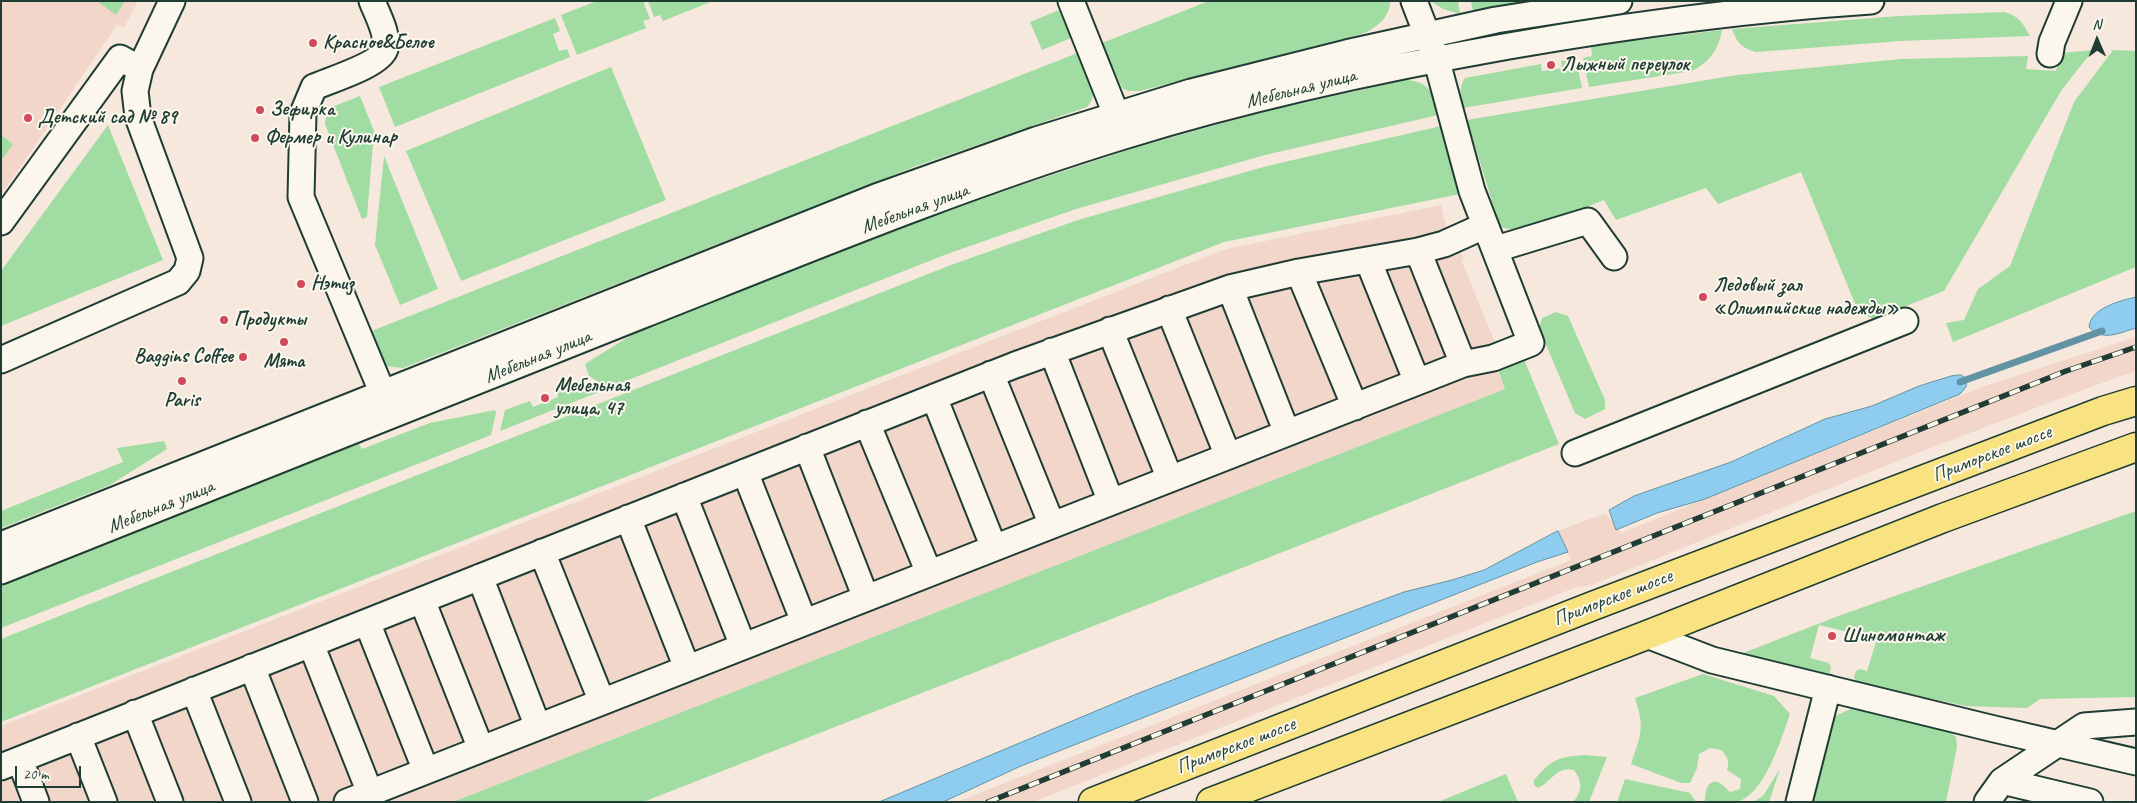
<!DOCTYPE html>
<meta charset="utf-8">
<style>
body{margin:0}
#map{position:relative;width:2137px;height:803px;overflow:hidden;background:#f6e8dc;font-family:Caveat,sans-serif}
canvas{display:block}
.frame{position:absolute;inset:0;border:2px solid #1f3d34;pointer-events:none}
.north{position:absolute;left:2072px;top:15px;width:50px;height:50px;-webkit-text-stroke:4px #fbf7ec;paint-order:stroke;rotate:359deg;font-size:14px;font-weight:700;line-height:20px;text-align:center;color:#1f3d34}
.north::after{content:'';display:block;margin:auto;width:18px;height:22px;background:#1f3d34;clip-path:polygon(50% 0,100% 100%,50% 72%,0 100%)}
.scale{position:absolute;left:15px;top:766px;width:66px;height:22px;box-sizing:border-box;border:2px solid #1f3d34;border-top:0;padding-left:6px;font-size:15px;line-height:18px;white-space:nowrap;color:#1f3d34;-webkit-text-stroke:4px #fbf7ec;paint-order:stroke}
</style>
<div id="map">
<canvas width="2137" height="803"></canvas>
<div class="frame"></div>
<div class="north">N</div>
<div class="scale">20 m</div>
</div>
<script>
const ctx = document.querySelector('canvas').getContext('2d');
ctx.lineJoin = 'round';
function fillPath(path, color) {
  ctx.fillStyle = color;
  ctx.fill(path, 'evenodd');
}
function stroke(path, color, width, dash) {
  ctx.strokeStyle = color;
  ctx.lineWidth = width;
  ctx.lineCap = dash ? 'butt' : 'round';
  ctx.setLineDash(dash || []);
  ctx.stroke(path);
}
function label(font, color, halo, rows, align = 'center') {
  ctx.font = font + ' Caveat,sans-serif';
  ctx.lineWidth = 4;
  ctx.setLineDash([]);
  ctx.textBaseline = 'middle';
  ctx.strokeStyle = halo;
  ctx.fillStyle = color;
  for (const [text, x, y, turn = 0] of rows) {
    ctx.save();
    ctx.translate(x, y);
    ctx.rotate((+turn || 0) * Math.PI / 180);
    ctx.textAlign = isNaN(turn) ? turn : align;
    if (halo) ctx.strokeText(text, 0, 0);
    ctx.fillText(text, 0, 0);
    ctx.restore();
  }
}
fillPath(new Path2D(`
 M 1,1 L 138,1 L 124,28 L 117,25 L 1,195 Z
 M 1441,205 L 1446,225 L 1464,259 L 1461,260 L 1495,342 L 1488,346 L 1505,389 L 453,802 L 1,802 L 1,726 L 1226,249 Z
 M 2136,337 L 2136,371 L 2085,389 L 1915,454 L 1591,585 L 1574,588 L 1033,802 L 957,802 L 1571,560 L 1558,531 L 1606,513 L 1621,533 L 1982,387 Z`), '#f1d6c9');
fillPath(new Path2D(`
 M 97,1 L 125,1 L 116,15 Z
 M 597,1 L 643,1 L 650,19 L 643,21 L 646,28 L 577,55 L 561,15 Z
 M 648,1 L 713,1 L 663,21 L 660,15 L 654,17 Z
 M 1209,1 L 1390,1 C 1390,17 1378,26 1365,33 L 1140,91 L 1129,91 L 1122,88 L 1102,43 Z
 M 1431,1 L 1458,1 L 1460,14 L 1443,9 Z
 M 1471,1 L 1524,1 L 1473,12 Z
 M 1059,10 L 1071,38 L 1042,50 L 1030,22 Z
 M 2004,12 C 2019,16 2023,23 2030,36 L 1901,41 L 1756,52 C 1742,48 1737,43 1732,29 L 1899,16 Z
 M 555,18 L 560,31 L 553,34 L 559,51 L 567,49 L 570,57 L 395,127 L 379,87 Z
 M 1722,30 C 1718,50 1710,62 1692,71 L 1589,87 L 1583,58 L 1592,56 L 1591,46 Z
 M 2093,50 L 2061,91 L 1944,291 L 1873,319 L 1858,311 L 1801,172 L 1718,204 L 1706,188 L 1616,220 L 1604,200 L 1524,232 L 1500,227 L 1467,120 L 1737,75 L 1901,59 L 2028,56 L 2026,69 L 2056,71 L 2061,53 Z
 M 2113,50 L 2136,51 L 2136,267 L 1953,342 L 1946,323 L 1964,320 L 1978,289 L 2010,266 L 2074,102 Z
 M 1080,52 C 1087,69 1102,92 1087,107 L 916,166 L 403,368 L 386,366 L 381,360 L 369,332 Z
 M 1576,59 L 1582,88 L 1463,108 C 1461,97 1458,88 1465,78 L 1541,64 L 1542,71 L 1562,68 L 1561,61 Z
 M 611,67 L 666,200 L 461,281 L 406,151 Z
 M 1406,80 C 1431,82 1433,94 1438,115 L 1265,155 L 1076,209 L 947,254 L 608,388 L 589,376 L 585,364 L 641,329 L 931,215 L 1137,147 L 1267,111 Z
 M 360,96 L 374,131 L 367,217 L 362,219 L 325,124 L 327,109 Z
 M 108,125 L 163,260 L 1,326 L 1,271 Z
 M 1441,126 L 1465,193 L 1224,242 L 1,722 L 1,639 L 951,265 L 1078,220 L 1267,166 Z
 M 1,135 L 13,144 L 1,161 Z
 M 384,156 L 438,289 L 400,305 L 375,245 Z
 M 1556,312 L 1568,316 L 1605,400 L 1605,409 L 1585,419 L 1575,413 L 1539,328 L 1542,318 Z
 M 1523,357 L 1559,444 L 643,802 L 453,802 L 1505,389 L 1497,367 Z
 M 580,381 L 599,392 L 500,431 L 505,410 L 530,401 L 533,407 L 558,397 L 556,390 Z
 M 495,410 L 496,413 L 491,435 L 1,628 L 1,585 L 358,442 L 362,449 L 430,423 Z
 M 164,441 L 167,449 L 110,485 L 1,528 L 1,511 L 123,462 L 117,448 Z
 M 2136,511 L 2136,697 L 2040,699 L 2027,708 L 1966,706 L 1857,683 L 1854,677 L 1856,671 L 1860,669 L 1867,671 L 1877,639 L 1819,625 L 1810,658 L 1829,663 L 1831,667 L 1829,675 L 1824,677 L 1738,655 L 1841,615 Z
 M 1703,674 L 1774,696 L 1790,714 C 1781,739 1765,794 1737,802 C 1728,803 1715,802 1705,802 C 1705,793 1707,777 1720,783 C 1724,785 1727,790 1730,792 L 1740,789 L 1741,779 L 1727,770 C 1730,761 1727,756 1721,750 L 1710,748 L 1699,754 L 1697,768 L 1690,783 L 1681,783 L 1631,764 C 1641,734 1645,729 1635,698 Z
 M 1857,706 L 1947,729 L 1956,737 L 1957,747 L 1946,802 L 1806,802 L 1831,718 Z
 M 1585,755 L 1607,757 L 1589,802 L 1573,802 C 1583,791 1582,781 1574,770 C 1556,766 1553,781 1538,788 L 1534,785 L 1534,780 C 1552,759 1558,757 1585,755 Z
 M 1780,769 L 1769,802 L 1753,802 L 1763,796 Z
 M 1506,774 L 1518,802 L 1438,802 Z
 M 1625,779 L 1690,793 L 1696,802 L 1617,802 Z`), '#a1dca2');
const water = new Path2D(`
 M 2136,297 L 2136,328 C 2119,333 2102,342 2089,327 C 2091,308 2119,301 2136,297 Z
 M 1961,375 L 1967,379 L 1966,387 L 1960,394 L 1705,499 L 1657,513 L 1616,530 L 1609,510 L 1634,496 L 1731,462 L 1825,419 L 1872,406 L 1919,386 L 1951,376 Z
 M 1558,531 L 1568,552 L 1537,562 L 1021,766 L 943,802 L 879,802 L 1134,695 L 1277,639 L 1404,592 L 1452,580 L 1484,570 Z`);
fillPath(water, '#8ecdef');
stroke(water, '#6293a4', 1);
stroke(new Path2D(`
 M 1960,382 L 2102,331`), '#6293a4', 7);
const minor = new Path2D(`
 M 372,1 C 377,14 389,35 385,49 C 380,65 330,80 314,87 L 303,113 L 301,197 L 383,394
 M 1071,1 L 1122,129
 M 2050,54 L 2052,42 L 2069,1
 M 1,222 L 120,58 L 140,69
 M 1496,249 L 1588,221 L 1614,257
 M 1418,251 L 1463,364
 M 1368,260 L 1417,382
 M 1299,272 L 1355,407
 M 1230,288 L 1287,433
 M 1169,309 L 1228,456
 M 1110,330 L 1170,479
 M 1052,351 L 1111,502
 M 1,360 L 178,282 L 187,271 L 190,258 L 138,117 L 135,91 L 140,69 L 172,1
 M 991,374 L 1052,525
 M 934,397 L 994,548
 M 867,423 L 929,573
 M 807,447 L 866,598
 M 1575,453 L 1905,321
 M 745,472 L 804,622
 M 684,496 L 743,646
 M 628,518 L 687,668
 M 1,545 L 876,197 L 1036,140 L 1191,92 L 1346,53 L 1496,20 L 1619,1
 M 542,552 L 602,702
 M 1,571 C 215,486 429,400 643,315 C 802,252 961,186 1124,136 C 1250,97 1379,69 1509,46 C 1629,25 1749,9 1871,1
 M 480,577 L 538,727
 M 422,600 L 481,749
 M 367,622 L 426,771
 M 1647,635 L 1712,660 L 1990,728 L 2136,762
 M 311,644 L 370,793
 M 252,667 L 305,802
 M 194,690 L 238,802
 M 135,713 L 170,802
 M 78,736 L 104,802
 M 20,760 L 36,802
 M 1,767 L 1015,365 L 1230,288 L 1299,272 L 1418,251 L 1444,244 L 1484,226
 M 2002,781 L 2090,802
 M 347,802 L 1463,364 L 1493,358 L 1531,343 L 1472,191 L 1436,58 L 1414,1
 M 1799,802 L 1828,688
 M 1987,802 L 2002,781 L 2084,726 L 2136,722`);
const major = new Path2D(`
 M 1093,802 L 1590,607 L 2103,411 L 2136,401
 M 1211,802 L 1647,635 L 1943,518 L 2136,447`);
stroke(minor, '#1f3d34', 29);
stroke(major, '#1f3d34', 31);
stroke(minor, '#fbf7ec', 25);
stroke(major, '#f8e281', 28);
const rail = new Path2D(`
 M 988,802 L 2066,371 L 2136,347`);
stroke(rail, '#1f3d34', 5.5);
stroke(rail, '#fbf7ec', 4, [11]);
for (const [x, y, r, color] of [
 [313,43,5,"#d1495b"],
 [1551,65,5,"#d1495b"],
 [260,110,5,"#d1495b"],
 [28,118,5,"#d1495b"],
 [255,138,5,"#d1495b"],
 [301,284,5,"#d1495b"],
 [1703,297,5,"#d1495b"],
 [224,320,5,"#d1495b"],
 [284,342,5,"#d1495b"],
 [243,357,5,"#d1495b"],
 [182,381,5,"#d1495b"],
 [545,398,5,"#d1495b"],
 [1832,636,5,"#d1495b"]
]) {
  const dot = new Path2D();
  dot.arc(x, y, r, 0, 2 * Math.PI);
  ctx.fillStyle = color;
  ctx.fill(dot);
  stroke(dot, '#fbf7ec', 2);
}
label('bold 20px', '#1f3d34', '#fbf7ec', [
 ["Красное&Белое",323,43],
 ["Лыжный переулок",1561,65],
 ["Зефирка",270,110],
 ["Детский сад № 89",38,118],
 ["Фермер и Кулинар",265,138],
 ["Нэтиз",311,284],
 ["Ледовый зал",1713,286],
 ["«Олимпийские надежды»",1713,309],
 ["Продукты",234,320],
 ["Baggins Coffee",233,357,"right"],
 ["Мята",284,362,"center"],
 ["Мебельная",555,386],
 ["улица, 47",555,409],
 ["Paris",182,401,"center"],
 ["Шиномонтаж",1842,636]
], 'left');
label('20px', '#1f3d34', '#fbf7ec', [
 ["Мебельная улица",1301,89,-14],
 ["Мебельная улица",915,209,-20],
 ["Мебельная улица",538,357,-22],
 ["Приморское шоссе",1992,454,-21],
 ["Мебельная улица",161,507,-22],
 ["Приморское шоссе",1613,598,-21],
 ["Приморское шоссе",1236,746,-21]
]);
</script>
